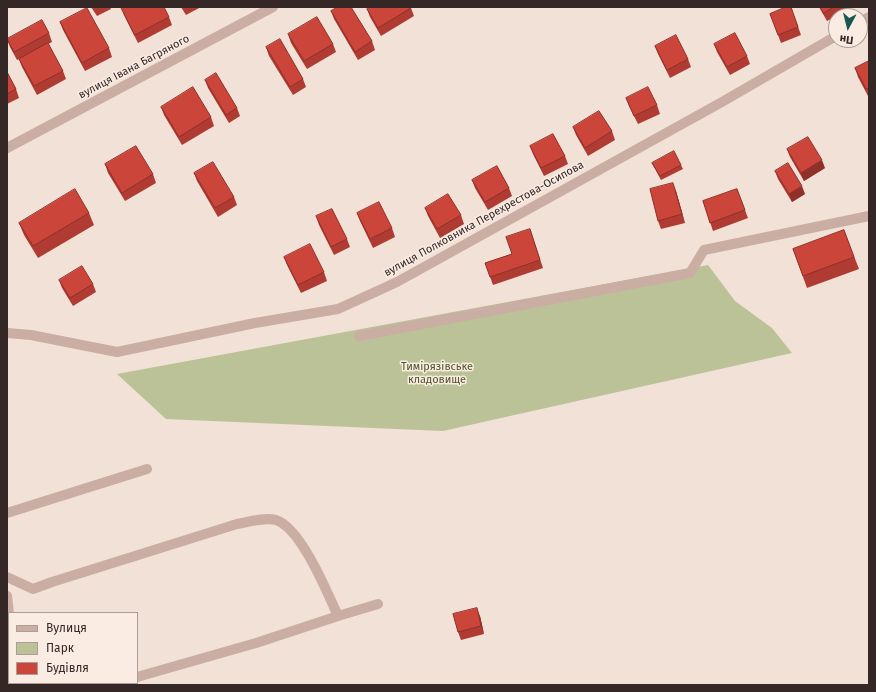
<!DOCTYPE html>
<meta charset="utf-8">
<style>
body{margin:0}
#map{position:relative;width:876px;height:692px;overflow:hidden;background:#f2e1d7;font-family:"Fira Sans",sans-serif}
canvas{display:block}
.frame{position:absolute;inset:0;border:8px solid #352725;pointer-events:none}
.legend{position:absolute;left:8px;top:612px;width:130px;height:72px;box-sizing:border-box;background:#faece3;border:1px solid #ab9d97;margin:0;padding:5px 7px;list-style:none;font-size:12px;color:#352725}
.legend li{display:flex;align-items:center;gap:8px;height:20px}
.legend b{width:20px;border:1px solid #ab9d97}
.north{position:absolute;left:828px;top:8px;width:40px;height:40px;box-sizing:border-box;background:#faece3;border:1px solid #ab9d97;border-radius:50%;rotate:187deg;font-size:11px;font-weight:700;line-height:16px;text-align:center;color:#352725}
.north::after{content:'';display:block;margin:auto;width:14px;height:18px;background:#195851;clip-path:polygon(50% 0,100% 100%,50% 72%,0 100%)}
</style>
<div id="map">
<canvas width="876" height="692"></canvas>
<div class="frame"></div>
<ul class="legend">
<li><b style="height:5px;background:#caaea3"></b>Вулиця</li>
<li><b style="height:11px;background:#bbc297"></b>Парк</li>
<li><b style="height:11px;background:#cc453b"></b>Будівля</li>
</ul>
<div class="north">Пн</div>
</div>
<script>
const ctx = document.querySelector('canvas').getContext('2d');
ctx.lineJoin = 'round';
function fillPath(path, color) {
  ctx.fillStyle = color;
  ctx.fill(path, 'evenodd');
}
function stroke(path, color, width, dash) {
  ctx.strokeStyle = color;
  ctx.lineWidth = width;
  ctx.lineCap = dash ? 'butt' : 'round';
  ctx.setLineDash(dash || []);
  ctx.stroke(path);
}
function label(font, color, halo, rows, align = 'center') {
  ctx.font = font + ' "Fira Sans",sans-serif';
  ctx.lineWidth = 3;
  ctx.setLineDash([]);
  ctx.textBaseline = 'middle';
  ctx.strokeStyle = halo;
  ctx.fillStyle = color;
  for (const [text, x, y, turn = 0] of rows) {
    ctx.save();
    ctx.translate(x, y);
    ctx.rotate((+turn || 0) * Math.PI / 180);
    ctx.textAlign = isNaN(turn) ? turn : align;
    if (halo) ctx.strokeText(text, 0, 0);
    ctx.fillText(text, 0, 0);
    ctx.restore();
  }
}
fillPath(new Path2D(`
 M 708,265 L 735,301 L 772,328 L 792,353 L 443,431 L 166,419 L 117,374 Z`), '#bbc297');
stroke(new Path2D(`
 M 860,22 L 869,17
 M 7,148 L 273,7
 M 7,333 L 31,335 L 117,352 L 255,323 L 338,309 L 397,282 L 722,102 L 836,36
 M 359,336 L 690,273 L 704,250 L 869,216
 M 7,513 L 147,469
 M 7,577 L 33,589 L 52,582 L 237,524 C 248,522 265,517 276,520 C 301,528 327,592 338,616
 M 7,596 L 9,613
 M 137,677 L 256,643 L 338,616 L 378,604
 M 32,683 L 34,685
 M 101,685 L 110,683`), '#caaea3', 10);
fillPath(new Path2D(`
 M 91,7 L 110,7 L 111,9 L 97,16 Z
 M 121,7 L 169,17 L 172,25 L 138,43 L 124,15 Z
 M 181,7 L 201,7 L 186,15 Z
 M 791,7 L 801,35 L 781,43 L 770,14 Z
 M 819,7 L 847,7 L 848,10 L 827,21 Z
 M 411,8 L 414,16 L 381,36 L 370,17 L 367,9 Z
 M 331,11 L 372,41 L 375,50 L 358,60 L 334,19 Z
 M 60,22 L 109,48 L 112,57 L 85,71 L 63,30 Z
 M 49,33 L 52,42 L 48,44 L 63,71 L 66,79 L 37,95 L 22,67 L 19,59 L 17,60 L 10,47 L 7,39 Z
 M 288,34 L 333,44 L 336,52 L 307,69 L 291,43 Z
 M 714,44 L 747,56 L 750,64 L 730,75 L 717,52 Z
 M 655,46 L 688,59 L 691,67 L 670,78 L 658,54 Z
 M 266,47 L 303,79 L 306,87 L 293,95 L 269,56 Z
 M 869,61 L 869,98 L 858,77 L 855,68 Z
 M 7,72 L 16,89 L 19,98 L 7,104 Z
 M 205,80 L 237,108 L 240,116 L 229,123 L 208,88 Z
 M 626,98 L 657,105 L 660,114 L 638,124 L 629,106 Z
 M 161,107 L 211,117 L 214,126 L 182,145 L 164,115 Z
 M 573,127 L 612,131 L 615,140 L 588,156 L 576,135 Z
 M 530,146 L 565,156 L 568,164 L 544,176 L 533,154 Z
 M 787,149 L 825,168 L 804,181 L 790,157 Z
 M 652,163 L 681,165 L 683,169 L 661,180 L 654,167 Z
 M 105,164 L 153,174 L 156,183 L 125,201 L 108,173 Z
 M 775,171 L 805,194 L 792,202 L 778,179 Z
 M 194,173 L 234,197 L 237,205 L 218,217 L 197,181 Z
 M 472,180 L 509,188 L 512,196 L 488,210 L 475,188 Z
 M 737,189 L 748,218 L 713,231 L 703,201 Z
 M 676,191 L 685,223 L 661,229 L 658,221 Z
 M 425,208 L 461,215 L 464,224 L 440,238 L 428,216 Z
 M 89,213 L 94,225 L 38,258 L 24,235 L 19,223 Z
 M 357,213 L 392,228 L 395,237 L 373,248 L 360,221 Z
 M 316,216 L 347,239 L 350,247 L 334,255 L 319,225 Z
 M 530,229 L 543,268 L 493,285 L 485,263 L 512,254 Z
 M 844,230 L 859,269 L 807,288 L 793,249 Z
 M 284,257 L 324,272 L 327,281 L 301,293 L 287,265 Z
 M 59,280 L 93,284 L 96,292 L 73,306 L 62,288 Z
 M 480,616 L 484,634 L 461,640 L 458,632 Z`), '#af3b33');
fillPath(new Path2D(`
 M 822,160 L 825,168 L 804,181 L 801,173 Z
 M 673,183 L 676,191 L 685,223 L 682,214 Z
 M 802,186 L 805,194 L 792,202 L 789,194 Z
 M 477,608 L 480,616 L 484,634 L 481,626 Z`), '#8f3029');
const building = new Path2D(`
 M 121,7 L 164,7 L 169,17 L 135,35 Z
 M 338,7 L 351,7 L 372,41 L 355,52 L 331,11 Z
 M 370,7 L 410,7 L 411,8 L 378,28 L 367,9 Z
 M 786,7 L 791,7 L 798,27 L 778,35 L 770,14 Z
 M 820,7 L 834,7 L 824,13 Z
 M 87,8 L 109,48 L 82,63 L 60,22 Z
 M 317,17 L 333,44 L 304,61 L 288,34 Z
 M 42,20 L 49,33 L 14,52 L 7,39 Z
 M 735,33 L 747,56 L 727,67 L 714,44 Z
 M 676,35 L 688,59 L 667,70 L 655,46 Z
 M 280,39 L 303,79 L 290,87 L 266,47 Z
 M 48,43 L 63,71 L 34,86 L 19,59 Z
 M 869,61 L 869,88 L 866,89 L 855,68 Z
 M 7,72 L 16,89 L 7,94 Z
 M 216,73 L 237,108 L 226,115 L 205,80 Z
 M 193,87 L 211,117 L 179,137 L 161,107 Z
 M 648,87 L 657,105 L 634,116 L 626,98 Z
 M 599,111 L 612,131 L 585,148 L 573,127 Z
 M 553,134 L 565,156 L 541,168 L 530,146 Z
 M 808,137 L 822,160 L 801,173 L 787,149 Z
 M 136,146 L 153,174 L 122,193 L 105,164 Z
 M 674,151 L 681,165 L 660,176 L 652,163 Z
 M 213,162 L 234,197 L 215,208 L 194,173 Z
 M 788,163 L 802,186 L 789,194 L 775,171 Z
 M 497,166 L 509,188 L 485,202 L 472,180 Z
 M 673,183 L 682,214 L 658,221 L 650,189 Z
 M 75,189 L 89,213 L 33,246 L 19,223 Z
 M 737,189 L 745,210 L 710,223 L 703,201 Z
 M 448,194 L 461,215 L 437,229 L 425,208 Z
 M 379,202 L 392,228 L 370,239 L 357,213 Z
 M 332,209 L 347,239 L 331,247 L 316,216 Z
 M 530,229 L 540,260 L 490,277 L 485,263 L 512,254 L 506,237 Z
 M 844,230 L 854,257 L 803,276 L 793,249 Z
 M 310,244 L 324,272 L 298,285 L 284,257 Z
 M 82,266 L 93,284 L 70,298 L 59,280 Z
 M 477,608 L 481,626 L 458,632 L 453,614 Z`);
fillPath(building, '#cc453b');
stroke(building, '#8f3029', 1);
label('11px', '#352725', '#faece3', [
 ["вулиця Івана Багряного",134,67,-28],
 ["вулиця Полковника Перехрестова-Осипова",484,219,-29]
]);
label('11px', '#4c5428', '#faece3', [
 ["Тимірязівське",437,367],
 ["кладовище",437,380]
]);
</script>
